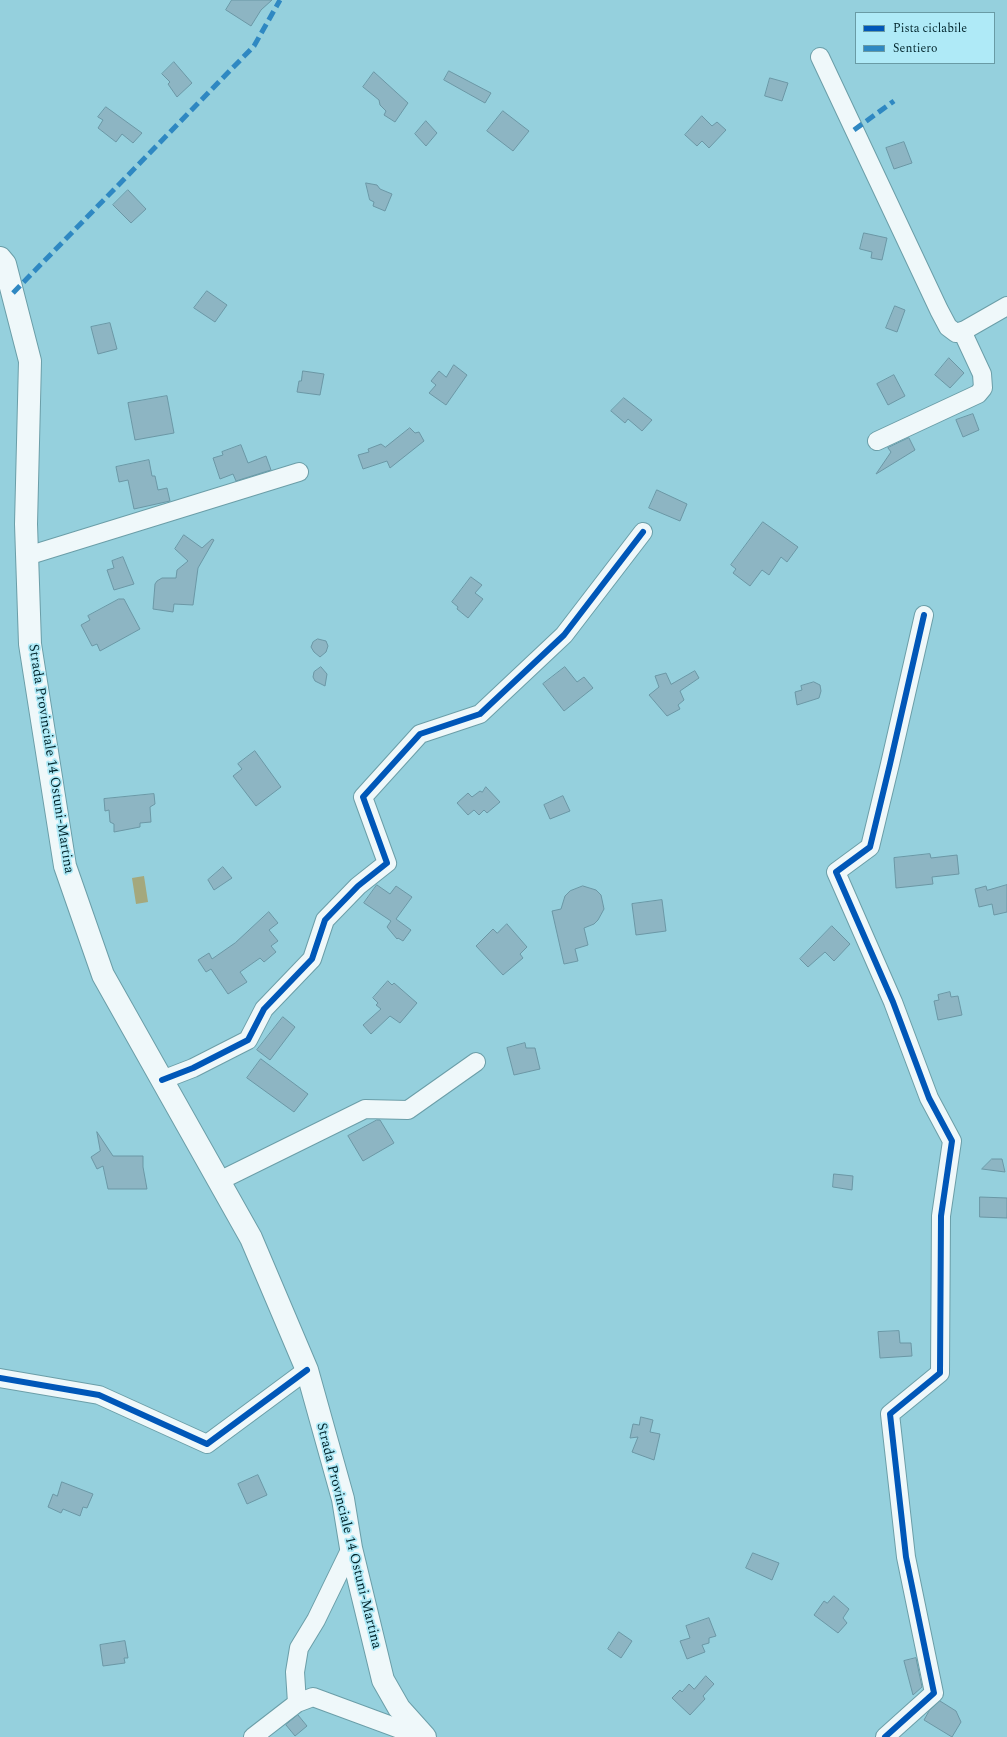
<!DOCTYPE html>
<style>
body{margin:0}
#map{position:relative;width:1007px;height:1737px;overflow:hidden;background:#95d0dd;font-family:Spectral,serif}
canvas{display:block}
.legend{position:absolute;left:855px;top:12px;width:140px;height:52px;box-sizing:border-box;background:#afeaf7;border:1px solid #699ba5;margin:0;padding:5px 7px;list-style:none;font-size:12px;color:#00242b}
.legend li{display:flex;align-items:center;gap:8px;height:20px}
.legend b{width:20px;border:1px solid #699ba5}
</style>
<div id="map">
<canvas width="1007" height="1737"></canvas>
<ul class="legend">
<li><b style="height:5px;background:#0057b8"></b>Pista ciclabile</li>
<li><b style="height:5px;background:#2f88c2"></b>Sentiero</li>
</ul>
</div>
<script>
const ctx = document.querySelector('canvas').getContext('2d');
ctx.lineJoin = 'round';
function fillPath(path, color) {
  ctx.fillStyle = color;
  ctx.fill(path, 'evenodd');
}
function stroke(path, color, width, dash) {
  ctx.strokeStyle = color;
  ctx.lineWidth = width;
  ctx.lineCap = dash ? 'butt' : 'round';
  ctx.setLineDash(dash || []);
  ctx.stroke(path);
}
function label(font, color, halo, rows, align = 'center') {
  ctx.font = font + ' Spectral,serif';
  ctx.lineWidth = 3.5;
  ctx.setLineDash([]);
  ctx.textBaseline = 'middle';
  ctx.strokeStyle = halo;
  ctx.fillStyle = color;
  for (const [text, x, y, turn = 0] of rows) {
    ctx.save();
    ctx.translate(x, y);
    ctx.rotate((+turn || 0) * Math.PI / 180);
    ctx.textAlign = isNaN(turn) ? turn : align;
    if (halo) ctx.strokeText(text, 0, 0);
    ctx.fillText(text, 0, 0);
    ctx.restore();
  }
}
fillPath(new Path2D(`
 M 144,876 L 148,902 L 136,904 L 132,878 Z`), '#a4a87d');
const building = new Path2D(`
 M 232,0 L 272,0 L 261,10 L 251,26 L 226,10 Z
 M 174,62 L 192,83 L 177,97 L 168,84 L 170,82 L 162,74 Z
 M 449,71 L 491,93 L 485,103 L 444,80 Z
 M 374,72 L 408,103 L 395,122 L 384,115 L 386,111 L 380,105 L 379,100 L 363,87 Z
 M 770,78 L 788,83 L 782,101 L 765,96 Z
 M 106,107 L 142,133 L 133,143 L 122,134 L 116,142 L 98,128 L 103,120 L 98,117 Z
 M 503,111 L 529,131 L 513,151 L 487,131 Z
 M 702,116 L 712,126 L 717,122 L 726,130 L 709,148 L 702,141 L 697,146 L 685,135 Z
 M 426,121 L 437,133 L 426,146 L 415,134 Z
 M 904,142 L 912,163 L 894,169 L 886,148 Z
 M 366,183 L 377,185 L 380,189 L 392,194 L 385,211 L 373,206 L 374,202 L 370,200 Z
 M 128,190 L 146,209 L 131,223 L 113,205 Z
 M 864,233 L 887,238 L 882,260 L 871,258 L 872,252 L 860,249 Z
 M 207,291 L 227,305 L 215,322 L 194,308 Z
 M 895,306 L 905,310 L 897,332 L 886,328 Z
 M 110,323 L 117,349 L 98,354 L 91,327 Z
 M 949,358 L 964,373 L 950,388 L 935,375 Z
 M 454,365 L 467,375 L 446,405 L 429,393 L 436,385 L 431,381 L 439,371 L 446,377 Z
 M 303,371 L 324,374 L 320,395 L 297,392 L 299,381 L 301,381 Z
 M 894,375 L 905,396 L 888,405 L 877,384 Z
 M 167,396 L 174,433 L 135,440 L 128,403 Z
 M 624,398 L 652,420 L 642,431 L 628,419 L 625,423 L 611,411 Z
 M 973,414 L 979,430 L 963,437 L 956,420 Z
 M 410,428 L 415,433 L 419,432 L 424,441 L 390,468 L 387,461 L 363,469 L 358,455 L 369,452 L 368,449 L 381,444 L 385,447 Z
 M 909,438 L 915,450 L 876,474 L 891,452 L 888,448 Z
 M 241,445 L 248,463 L 266,456 L 271,470 L 236,481 L 233,474 L 220,479 L 213,458 L 223,455 L 222,452 Z
 M 149,460 L 152,476 L 155,476 L 158,490 L 167,488 L 170,501 L 134,509 L 128,480 L 119,482 L 116,467 Z
 M 657,490 L 687,504 L 680,521 L 649,508 Z
 M 763,522 L 798,547 L 787,562 L 781,557 L 769,575 L 762,570 L 750,586 L 733,573 L 736,569 L 731,565 Z
 M 184,535 L 202,548 L 212,539 L 214,540 L 198,568 L 193,605 L 174,604 L 173,612 L 153,609 L 155,584 L 157,581 L 162,578 L 176,578 L 177,570 L 188,561 L 175,549 Z
 M 123,557 L 134,584 L 114,590 L 107,570 L 114,568 L 112,561 Z
 M 471,577 L 482,585 L 475,593 L 483,599 L 468,618 L 457,609 L 458,607 L 452,602 Z
 M 119,599 L 124,599 L 140,629 L 100,651 L 97,644 L 92,646 L 81,625 L 90,620 L 88,616 Z
 M 318,639 L 326,641 L 328,646 L 326,652 L 320,657 L 314,652 L 311,647 L 313,642 Z
 M 321,667 L 327,674 L 325,686 L 315,681 L 313,677 L 314,672 Z
 M 565,667 L 577,682 L 584,677 L 593,688 L 564,711 L 543,684 Z
 M 695,671 L 699,678 L 680,691 L 684,700 L 678,705 L 680,709 L 667,716 L 649,695 L 659,687 L 655,676 L 666,673 L 671,684 Z
 M 814,682 L 820,685 L 821,691 L 819,698 L 797,705 L 795,692 L 802,690 L 801,686 Z
 M 255,751 L 281,787 L 256,806 L 233,776 L 242,769 L 238,764 Z
 M 486,787 L 500,802 L 487,813 L 484,810 L 479,815 L 474,810 L 468,815 L 457,803 L 468,793 L 472,797 L 480,791 L 482,792 Z
 M 154,794 L 155,804 L 150,807 L 151,822 L 140,823 L 140,827 L 114,832 L 114,824 L 110,822 L 109,810 L 105,811 L 104,799 Z
 M 563,796 L 570,811 L 550,819 L 544,805 Z
 M 930,854 L 931,858 L 957,855 L 959,874 L 932,877 L 933,884 L 896,888 L 894,858 Z
 M 223,867 L 232,878 L 214,890 L 208,880 Z
 M 377,885 L 390,894 L 396,886 L 412,897 L 396,919 L 411,930 L 403,941 L 398,938 L 397,939 L 387,927 L 391,921 L 364,903 Z
 M 1007,885 L 1007,912 L 994,915 L 992,904 L 979,907 L 975,889 L 986,886 L 987,890 Z
 M 583,886 L 596,890 L 601,895 L 604,909 L 598,920 L 594,924 L 584,928 L 588,945 L 575,949 L 578,961 L 564,964 L 552,911 L 561,909 L 565,896 L 570,891 Z
 M 662,900 L 666,931 L 636,935 L 632,904 Z
 M 269,912 L 278,923 L 269,930 L 278,941 L 271,946 L 276,952 L 264,962 L 260,958 L 240,972 L 247,982 L 228,994 L 211,969 L 206,972 L 198,960 L 209,953 L 212,959 L 235,943 Z
 M 507,924 L 527,947 L 520,954 L 523,958 L 503,975 L 476,946 L 493,929 L 497,933 Z
 M 832,926 L 850,944 L 834,961 L 825,952 L 808,967 L 800,959 Z
 M 388,981 L 392,985 L 394,983 L 417,1003 L 400,1023 L 390,1016 L 371,1034 L 363,1025 L 381,1009 L 376,1005 L 378,1003 L 373,998 Z
 M 950,992 L 951,997 L 958,996 L 962,1015 L 938,1020 L 934,1001 L 939,1000 L 938,995 Z
 M 283,1017 L 295,1027 L 270,1060 L 257,1050 Z
 M 525,1043 L 526,1048 L 535,1048 L 540,1069 L 514,1075 L 507,1048 Z
 M 261,1059 L 308,1094 L 294,1112 L 247,1078 Z
 M 377,1120 L 380,1120 L 394,1143 L 363,1161 L 348,1136 Z
 M 97,1132 L 113,1156 L 143,1156 L 143,1167 L 147,1189 L 108,1189 L 103,1166 L 97,1169 L 91,1157 L 100,1151 Z
 M 992,1159 L 1002,1159 L 1005,1172 L 982,1169 Z
 M 834,1174 L 853,1176 L 852,1190 L 833,1187 Z
 M 980,1197 L 1007,1198 L 1007,1218 L 980,1217 Z
 M 899,1331 L 900,1343 L 911,1343 L 912,1356 L 880,1358 L 878,1332 Z
 M 641,1417 L 653,1420 L 650,1432 L 660,1434 L 654,1460 L 632,1452 L 638,1437 L 630,1438 L 633,1424 L 639,1425 Z
 M 258,1475 L 267,1495 L 247,1504 L 238,1484 Z
 M 62,1482 L 93,1494 L 87,1508 L 83,1507 L 80,1516 L 63,1509 L 61,1513 L 48,1507 L 53,1494 L 57,1496 Z
 M 753,1553 L 779,1563 L 772,1580 L 746,1568 Z
 M 834,1596 L 849,1609 L 843,1618 L 847,1623 L 838,1633 L 814,1615 L 824,1601 L 827,1603 Z
 M 709,1618 L 716,1636 L 709,1638 L 709,1643 L 702,1645 L 705,1652 L 687,1659 L 680,1641 L 690,1638 L 686,1626 Z
 M 619,1632 L 632,1641 L 621,1658 L 608,1649 Z
 M 125,1641 L 128,1658 L 124,1658 L 125,1663 L 103,1666 L 100,1645 Z
 M 916,1658 L 922,1687 L 913,1695 L 904,1661 Z
 M 706,1676 L 714,1684 L 703,1696 L 705,1699 L 690,1715 L 672,1698 L 680,1690 L 682,1692 L 689,1684 L 694,1689 Z
 M 940,1701 L 956,1711 L 961,1722 L 952,1737 L 924,1720 L 929,1711 Z
 M 298,1715 L 307,1726 L 295,1736 L 286,1725 Z`);
fillPath(building, '#8db5c3');
stroke(building, '#6b97a5', 1);
const minor = new Path2D(`
 M 820,57 L 939,310 L 948,327 L 956,333 L 965,330 L 1007,306
 M 877,441 L 978,394 L 983,388 L 982,374 L 962,331
 M 27,556 L 299,472
 M 162,1080 L 193,1068 L 248,1040 L 264,1009 L 312,959 L 325,920 L 358,886 L 387,863 L 363,797 L 420,734 L 480,714 L 564,635 L 643,532
 M 219,1181 L 365,1109 L 408,1110 L 476,1062
 M 0,1378 L 99,1395 L 207,1444 L 307,1370
 M 297,1703 L 295,1672 L 299,1648 L 316,1620 L 351,1548
 M 253,1737 L 297,1703 L 313,1697 L 405,1731 L 422,1734
 M 885,1737 L 934,1693 L 906,1557 L 890,1414 L 940,1373 L 941,1216 L 952,1141 L 929,1098 L 893,1002 L 836,872 L 870,847 L 890,764 L 924,615`);
const major = new Path2D(`
 M 0,258 L 5,264 L 30,361 L 26,524 L 30,644 L 65,866 L 103,975 L 251,1238 L 307,1370 L 343,1499 L 351,1548 L 383,1680 L 399,1708 L 425,1737`);
stroke(minor, '#6b9ea8', 20);
stroke(major, '#6b9ea8', 24);
stroke(minor, '#eff8fa', 18);
stroke(major, '#eff8fa', 22);
stroke(new Path2D(`
 M 854,130 L 894,101
 M 13,293 L 254,46 L 280,0`), '#2f88c2', 5, [10, 5]);
stroke(new Path2D(`
 M 162,1080 L 193,1068 L 248,1040 L 264,1009 L 312,959 L 325,920 L 358,886 L 387,863 L 363,797 L 420,734 L 480,714 L 564,635 L 643,532
 M 0,1378 L 99,1395 L 207,1444 L 307,1370
 M 885,1737 L 934,1693 L 906,1557 L 890,1414 L 940,1373 L 941,1216 L 952,1141 L 929,1098 L 893,1002 L 836,872 L 870,847 L 890,764 L 924,615`), '#0057b8', 6);
label('14px', '#00242b', '#afeaf7', [
 ["Strada Provinciale 14 Ostuni-Martina",50,759,81],
 ["Strada Provinciale 14 Ostuni-Martina",348,1536,76]
]);
</script>
